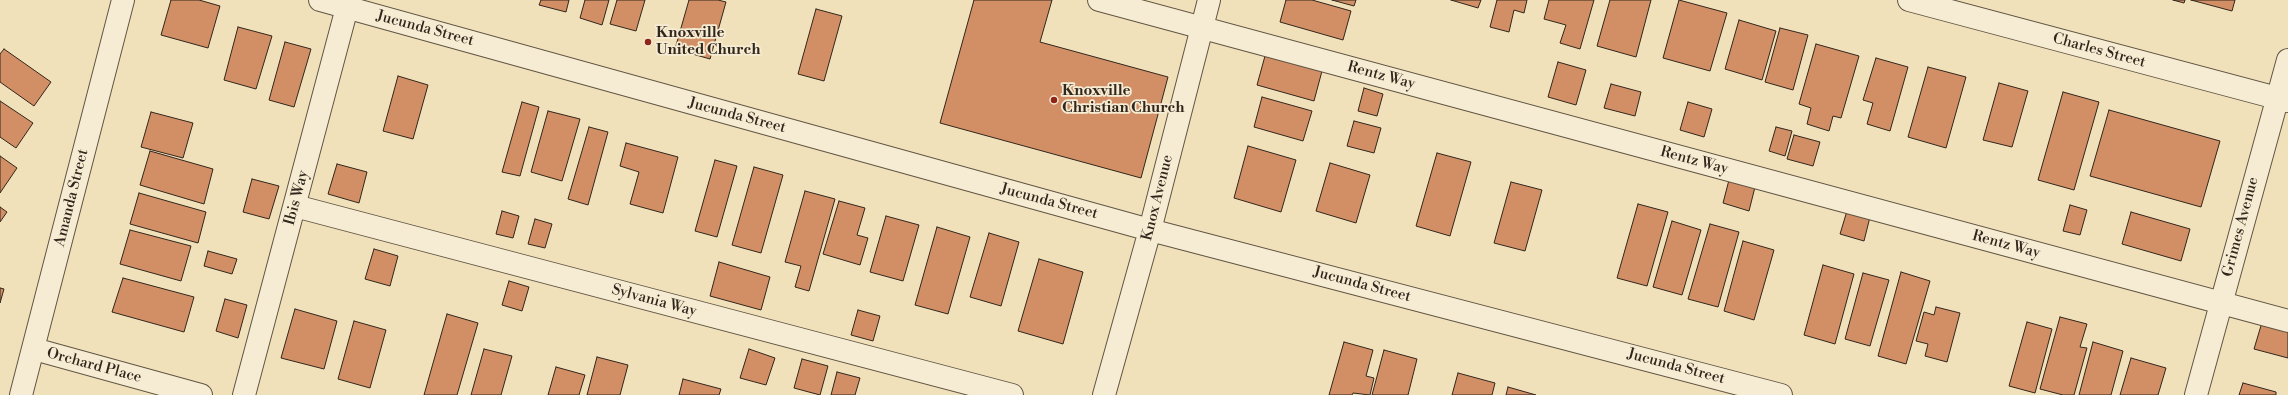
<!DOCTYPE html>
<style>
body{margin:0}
canvas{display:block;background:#f1e1bb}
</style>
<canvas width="2288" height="395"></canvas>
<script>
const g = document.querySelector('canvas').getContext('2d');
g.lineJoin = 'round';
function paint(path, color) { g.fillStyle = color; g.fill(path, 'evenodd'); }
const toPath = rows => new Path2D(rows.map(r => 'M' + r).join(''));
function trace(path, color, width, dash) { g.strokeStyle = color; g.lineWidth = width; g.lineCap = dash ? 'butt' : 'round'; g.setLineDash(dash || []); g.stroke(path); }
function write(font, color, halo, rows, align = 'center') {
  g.font = font + ' "Libre Bodoni",serif'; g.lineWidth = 3.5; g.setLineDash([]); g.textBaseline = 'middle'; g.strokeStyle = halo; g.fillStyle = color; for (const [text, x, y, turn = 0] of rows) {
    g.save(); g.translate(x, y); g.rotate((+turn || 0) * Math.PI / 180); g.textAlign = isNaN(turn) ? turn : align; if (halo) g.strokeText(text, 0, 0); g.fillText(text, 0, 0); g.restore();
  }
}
const building = toPath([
 [171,0,199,0,220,6,208,48,161,35,171,0],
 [541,0,569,0,566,12,539,5,541,0],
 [585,0,609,0,602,25,580,18,585,0],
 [617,0,645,0,636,31,610,24,617,0],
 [689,0,718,0,726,2,710,59,675,49,689,0],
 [974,0,1052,0,1040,42,1168,77,1141,178,940,123,974,0],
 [1286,0,1312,0,1351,11,1343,40,1280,22,1286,0],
 [1332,0,1356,0,1354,6,1332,0],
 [1451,0,1481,0,1478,8,1451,0],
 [1497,0,1527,0,1524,13,1514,10,1509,32,1490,27,1497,0],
 [1549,0,1594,0,1580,49,1560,43,1566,25,1544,19,1549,0],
 [1610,0,1651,0,1636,57,1597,46,1610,0],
 [1679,0,1727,13,1710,71,1663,58,1679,0],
 [2173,0,2185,0,2184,3,2173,0],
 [2191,0,2235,0,2232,11,2191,0],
 [816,9,842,16,824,81,798,74,816,9],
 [1739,20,1776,31,1762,80,1725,69,1739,20],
 [238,27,272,36,256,89,224,80,238,27],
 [1780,28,1808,35,1793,90,1765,82,1780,28],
 [285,42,311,49,294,107,269,100,285,42],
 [1816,44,1859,56,1841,118,1833,116,1829,131,1807,124,1811,108,1799,104,1816,44],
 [4,49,51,82,34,106,0,82,0,54,4,49],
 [1265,56,1322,71,1314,101,1257,85,1265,56],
 [1876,58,1908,67,1890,131,1867,124,1873,103,1863,100,1876,58],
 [1558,62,1586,70,1576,105,1548,97,1558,62],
 [1928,67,1966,77,1946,148,1908,137,1928,67],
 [398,76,428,85,413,139,383,131,398,76],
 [1999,83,2028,91,2012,147,1983,140,1999,83],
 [1611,84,1641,92,1635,116,1604,108,1611,84],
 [1364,88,1383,94,1377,116,1358,111,1364,88],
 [2063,92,2099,102,2074,190,2038,180,2063,92],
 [1262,97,1312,111,1303,141,1254,127,1262,97],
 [0,101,33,123,16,148,0,137,0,101],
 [522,102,539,107,520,176,502,172,522,102],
 [1688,102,1712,109,1704,137,1680,130,1688,102],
 [2109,110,2220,141,2201,207,2090,176,2109,110],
 [548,111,580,119,562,181,531,172,548,111],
 [151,112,193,123,183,158,141,147,151,112],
 [1354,121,1381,128,1374,153,1347,146,1354,121],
 [589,127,608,132,588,205,568,199,589,127],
 [1776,127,1792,131,1785,156,1769,151,1776,127],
 [1794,135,1820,142,1813,166,1787,159,1794,135],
 [626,143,678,157,663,213,630,204,639,172,620,166,626,143],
 [1248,146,1296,160,1281,212,1234,198,1248,146],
 [150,151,213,169,204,204,140,185,150,151],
 [1437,153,1471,162,1450,236,1416,226,1437,153],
 [0,156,17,168,0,193,0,156],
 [715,160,737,166,717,237,695,231,715,160],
 [1330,163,1370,175,1356,223,1316,211,1330,163],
 [337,164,367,172,359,203,328,194,337,164],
 [754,167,783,175,761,253,732,245,754,167],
 [252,179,279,186,269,219,243,212,252,179],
 [1729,180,1755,187,1749,211,1723,203,1729,180],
 [1511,182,1542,190,1525,251,1494,243,1511,182],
 [805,191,835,199,809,291,795,287,801,266,785,262,805,191],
 [139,193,206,212,198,243,130,224,139,193],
 [839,201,865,208,857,235,868,238,860,265,823,254,839,201],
 [1638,204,1668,212,1647,286,1617,278,1638,204],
 [2070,205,2087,210,2080,235,2063,231,2070,205],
 [0,207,7,212,0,222,0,207],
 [502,211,519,216,513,238,496,234,502,211],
 [1847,211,1870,217,1864,241,1840,234,1847,211],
 [2131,212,2190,229,2181,261,2122,244,2131,212],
 [886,216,919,225,903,281,870,272,886,216],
 [535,219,552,224,545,248,528,244,535,219],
 [1672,221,1701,230,1682,295,1653,287,1672,221],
 [1710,224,1739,232,1718,307,1688,299,1710,224],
 [937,227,970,237,948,314,915,305,937,227],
 [130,230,191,246,181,281,120,264,130,230],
 [989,233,1019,242,1001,306,970,297,989,233],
 [1743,241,1774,250,1754,320,1724,311,1743,241],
 [374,249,398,256,390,286,365,279,374,249],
 [208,251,237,259,232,274,204,266,208,251],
 [1039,259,1083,272,1063,344,1018,331,1039,259],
 [719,262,770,277,761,310,710,296,719,262],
 [1823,265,1854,274,1835,344,1804,335,1823,265],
 [1901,272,1930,281,1906,364,1878,356,1901,272],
 [1863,273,1889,280,1870,346,1845,339,1863,273],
 [123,278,194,297,184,332,112,312,123,278],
 [509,281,529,287,522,311,502,305,509,281],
 [0,288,4,289,0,303,0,288],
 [225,299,247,305,238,338,216,331,225,299],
 [1936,307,1960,313,1947,362,1925,356,1928,344,1916,341,1924,312,1934,315,1936,307],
 [295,309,337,321,324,369,281,358,295,309],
 [858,310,880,316,873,341,851,335,858,310],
 [447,314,478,323,457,395,424,395,447,314],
 [2060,317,2087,324,2080,347,2087,348,2074,395,2063,395,2040,389,2060,317],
 [2263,319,2288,326,2288,358,2254,349,2263,319],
 [354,321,386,330,370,388,338,379,354,321],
 [2027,322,2052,329,2035,393,2009,386,2027,322],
 [1344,342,1373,350,1366,376,1374,378,1370,395,1353,393,1352,395,1329,395,1344,342],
 [2093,342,2123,351,2111,395,2079,395,2093,342],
 [484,349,512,356,501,395,471,395,484,349],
 [749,349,775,358,766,385,740,378,749,349],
 [1384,350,1417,359,1408,395,1372,395,1384,350],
 [597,357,628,365,620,395,587,395,597,357],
 [2131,358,2166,368,2158,395,2120,395,2131,358],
 [802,359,828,366,820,395,794,388,802,359],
 [556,367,585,375,579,395,548,395,556,367],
 [837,372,860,378,855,395,831,395,837,372],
 [1458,373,1495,383,1492,395,1452,395,1458,373],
 [683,379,721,389,719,395,679,395,683,379],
 [2243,383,2276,392,2276,395,2239,395,2243,383],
 [1508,387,1536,395,1506,395,1508,387]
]);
const minor = toPath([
 [320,0,1150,230,1781,395],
 [1099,0,2288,321],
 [1909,0,2288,101],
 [295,206,1012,395],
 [34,349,201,395],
 [21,395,123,0],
 [244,395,349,0],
 [1104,395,1150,230,1209,0],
 [2196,395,2288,60]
]);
const markers = [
 [648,42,4,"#8f2418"],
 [1054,100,4,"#8f2418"]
];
const streetNames = [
 ["Jucunda Street",425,29,15],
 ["Charles Street",2099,51,15],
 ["Rentz Way",1381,76,15],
 ["Jucunda Street",737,116,15],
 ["Rentz Way",1694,161,15],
 ["Amanda Street",72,198,-76],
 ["Ibis Way",297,198,-75],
 ["Knox Avenue",1158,198,-76],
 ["Jucunda Street",1049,202,15],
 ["Grimes Avenue",2241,227,-75],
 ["Rentz Way",2006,245,15],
 ["Jucunda Street",1362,285,15],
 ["Sylvania Way",654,301,15],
 ["Orchard Place",94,366,15],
 ["Jucunda Street",1676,367,15]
];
const poiNames = [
 ["Knoxville",656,33],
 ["United Church",656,50],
 ["Knoxville",1062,91],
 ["Christian Church",1062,108]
];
paint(building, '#d28f66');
trace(building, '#31261b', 1);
trace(minor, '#615543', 24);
trace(minor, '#f6ecd3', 22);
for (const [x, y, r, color] of markers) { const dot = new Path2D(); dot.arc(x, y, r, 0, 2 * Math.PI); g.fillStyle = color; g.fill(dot); trace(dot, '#f6ecd3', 1.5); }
write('15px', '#31261b', '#f6ecd3', streetNames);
write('bold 15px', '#31261b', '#f6ecd3', poiNames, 'left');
</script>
